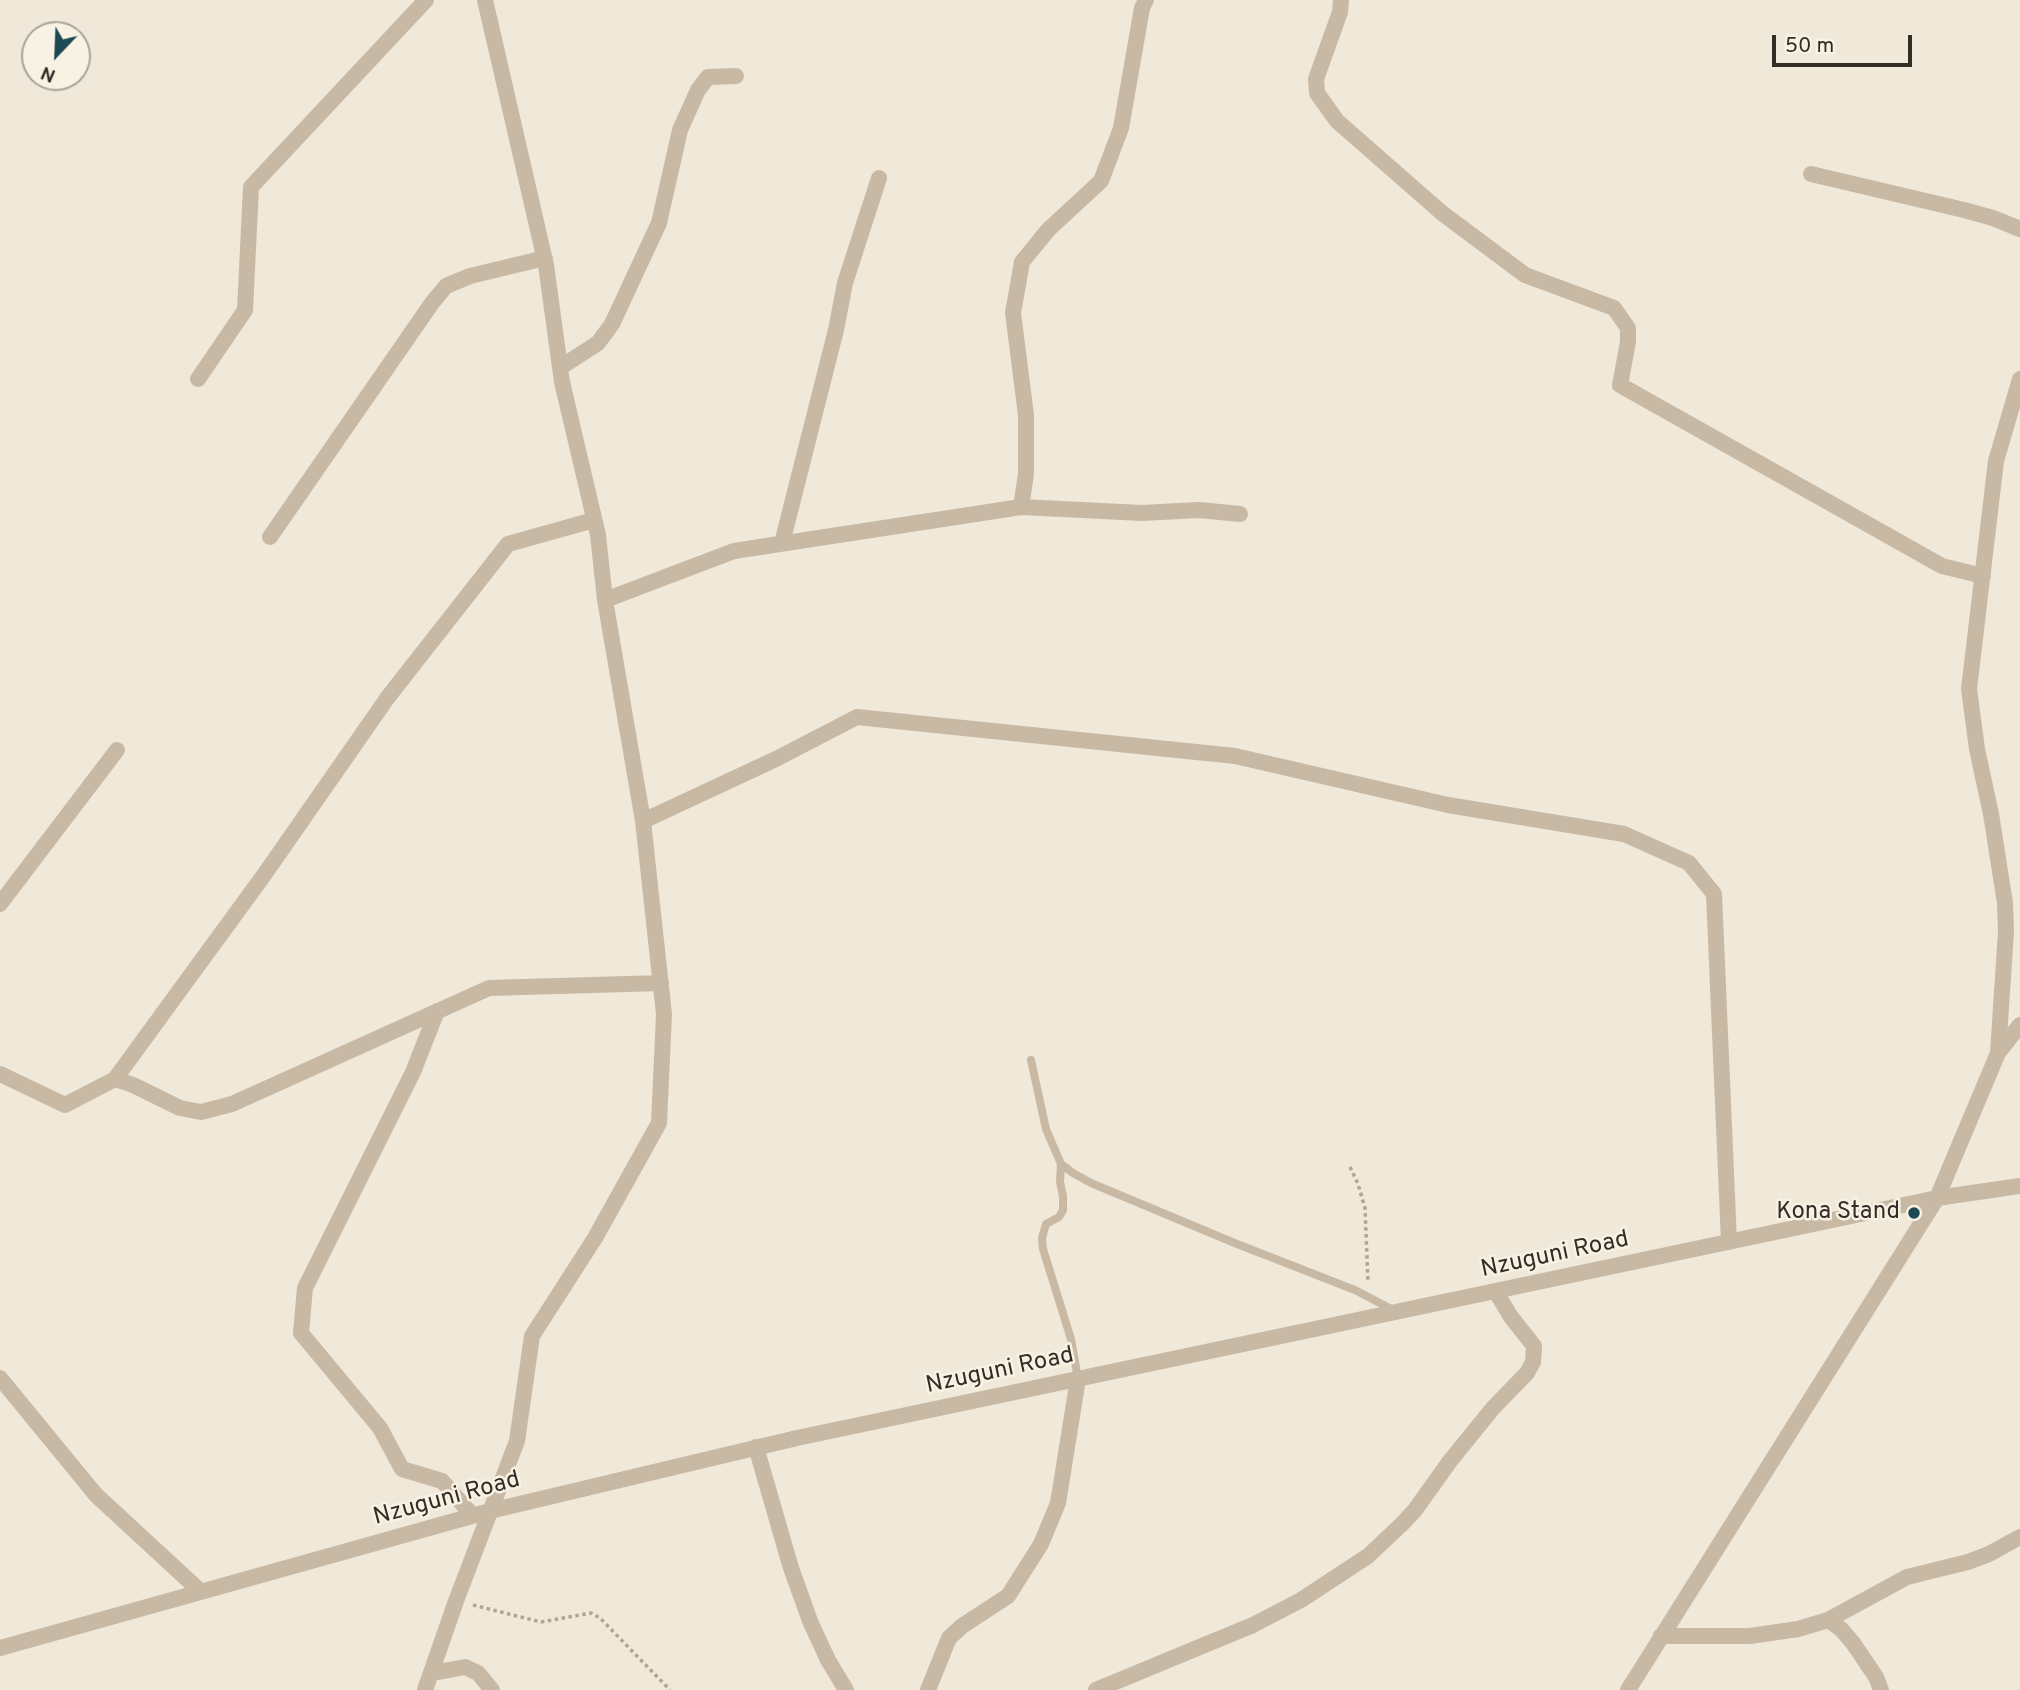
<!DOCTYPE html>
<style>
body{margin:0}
#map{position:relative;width:2020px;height:1690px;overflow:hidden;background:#f0e8d8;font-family:Overpass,sans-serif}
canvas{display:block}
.north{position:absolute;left:21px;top:21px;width:70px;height:70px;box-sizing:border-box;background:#f8f2e4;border:2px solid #aaa398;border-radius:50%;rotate:203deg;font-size:19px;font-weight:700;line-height:28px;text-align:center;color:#342c26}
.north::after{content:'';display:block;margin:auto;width:24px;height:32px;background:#1c4954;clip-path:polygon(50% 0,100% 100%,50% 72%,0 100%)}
.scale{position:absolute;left:1772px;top:35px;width:140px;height:32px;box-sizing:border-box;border:4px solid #342c26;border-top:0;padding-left:9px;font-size:21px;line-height:24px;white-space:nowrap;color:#342c26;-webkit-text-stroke:5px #f8f2e4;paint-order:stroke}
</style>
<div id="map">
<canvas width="2020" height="1690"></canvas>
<div class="north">N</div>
<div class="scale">50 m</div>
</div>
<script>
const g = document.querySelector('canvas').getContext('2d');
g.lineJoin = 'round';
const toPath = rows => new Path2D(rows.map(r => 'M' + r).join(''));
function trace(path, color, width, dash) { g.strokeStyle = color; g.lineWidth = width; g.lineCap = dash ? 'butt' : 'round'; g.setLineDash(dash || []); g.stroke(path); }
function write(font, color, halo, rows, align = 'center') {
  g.font = font + ' Overpass,sans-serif'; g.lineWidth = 5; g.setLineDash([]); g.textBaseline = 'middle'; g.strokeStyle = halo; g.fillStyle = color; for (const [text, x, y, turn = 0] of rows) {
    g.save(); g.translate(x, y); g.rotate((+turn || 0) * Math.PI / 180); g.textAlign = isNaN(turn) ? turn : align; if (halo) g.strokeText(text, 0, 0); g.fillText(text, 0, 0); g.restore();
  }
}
const path = toPath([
 [1350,1167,1358,1184,1365,1208,1368,1282],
 [473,1605,541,1622,591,1613,600,1618,670,1690]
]);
const service = toPath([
 [1031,1060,1046,1129,1061,1164,1073,1173,1091,1183,1237,1244,1355,1290,1395,1311],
 [1061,1164,1060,1182,1063,1196,1063,1210,1059,1217,1046,1224,1042,1238,1043,1249,1071,1339,1078,1379]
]);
const minor = toPath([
 [1341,0,1340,12,1316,79,1317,93,1337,121,1442,213,1525,275,1614,308,1628,328,1628,342,1620,385,1942,566,1983,576],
 [1811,174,1964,210,1993,218,2020,229],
 [561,367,598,343,612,324,659,223,680,130,698,90,708,77,736,76],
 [198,379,245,310,251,187,426,0],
 [1021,507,1142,513,1199,510,1240,514],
 [270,537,432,303,446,286,470,276,545,258],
 [782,543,836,330,845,283,879,178],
 [605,600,734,551,1021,507,1026,474,1026,415,1013,313,1022,262,1048,230,1101,181,1121,128,1142,8,1146,0],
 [643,821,776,759,857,717,1235,756,1448,805,1624,834,1689,863,1714,894,1729,1242],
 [0,904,117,750],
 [437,1011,413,1072,305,1288,301,1333,380,1428,402,1469,442,1481,473,1516],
 [1998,1053,2020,1025],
 [0,1074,65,1105,115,1079,133,1085,180,1108,201,1112,232,1104,489,988,661,983],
 [115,1079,264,875,388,697,508,544,594,520],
 [0,1378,96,1495,200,1591],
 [756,1447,791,1568,810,1621,828,1660,846,1690],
 [1828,1620,1841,1629,1853,1643,1876,1677,1881,1690],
 [1661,1636,1750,1636,1798,1629,1828,1620,1907,1577,1968,1562,1989,1554,2020,1537],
 [0,1648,490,1511,797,1438,1937,1198,2020,1186],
 [433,1673,465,1667,478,1673,492,1690],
 [425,1690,456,1601,517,1441,532,1336,595,1238,659,1123,664,1014,643,821,605,600,598,535,562,382,546,265,485,0],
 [928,1690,949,1638,962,1626,1008,1596,1041,1544,1058,1503,1078,1379],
 [1096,1690,1253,1625,1301,1600,1368,1556,1402,1524,1415,1510,1450,1461,1493,1408,1527,1373,1533,1362,1534,1346,1511,1317,1496,1292],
 [1628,1690,1937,1198,1998,1053,2006,931,2005,903,1991,814,1977,749,1969,689,1996,461,2020,379]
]);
const markers = [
 [1914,1213,7,"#1c4954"]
];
const poiNames = [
 ["Kona Stand",1900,1213]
];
const streetNames = [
 ["Nzuguni Road",1555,1256,-12],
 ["Nzuguni Road",1000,1372,-12],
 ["Nzuguni Road",447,1500,-15]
];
trace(path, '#b4a38f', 3.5, [3.5, 3.5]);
trace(service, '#c8b9a5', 8);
trace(minor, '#c8b9a5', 16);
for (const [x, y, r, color] of markers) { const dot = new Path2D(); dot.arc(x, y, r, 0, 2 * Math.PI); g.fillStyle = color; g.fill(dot); trace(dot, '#f8f2e4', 2.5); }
write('24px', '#342c26', '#f8f2e4', poiNames, 'right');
write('24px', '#342c26', '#f8f2e4', streetNames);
</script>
